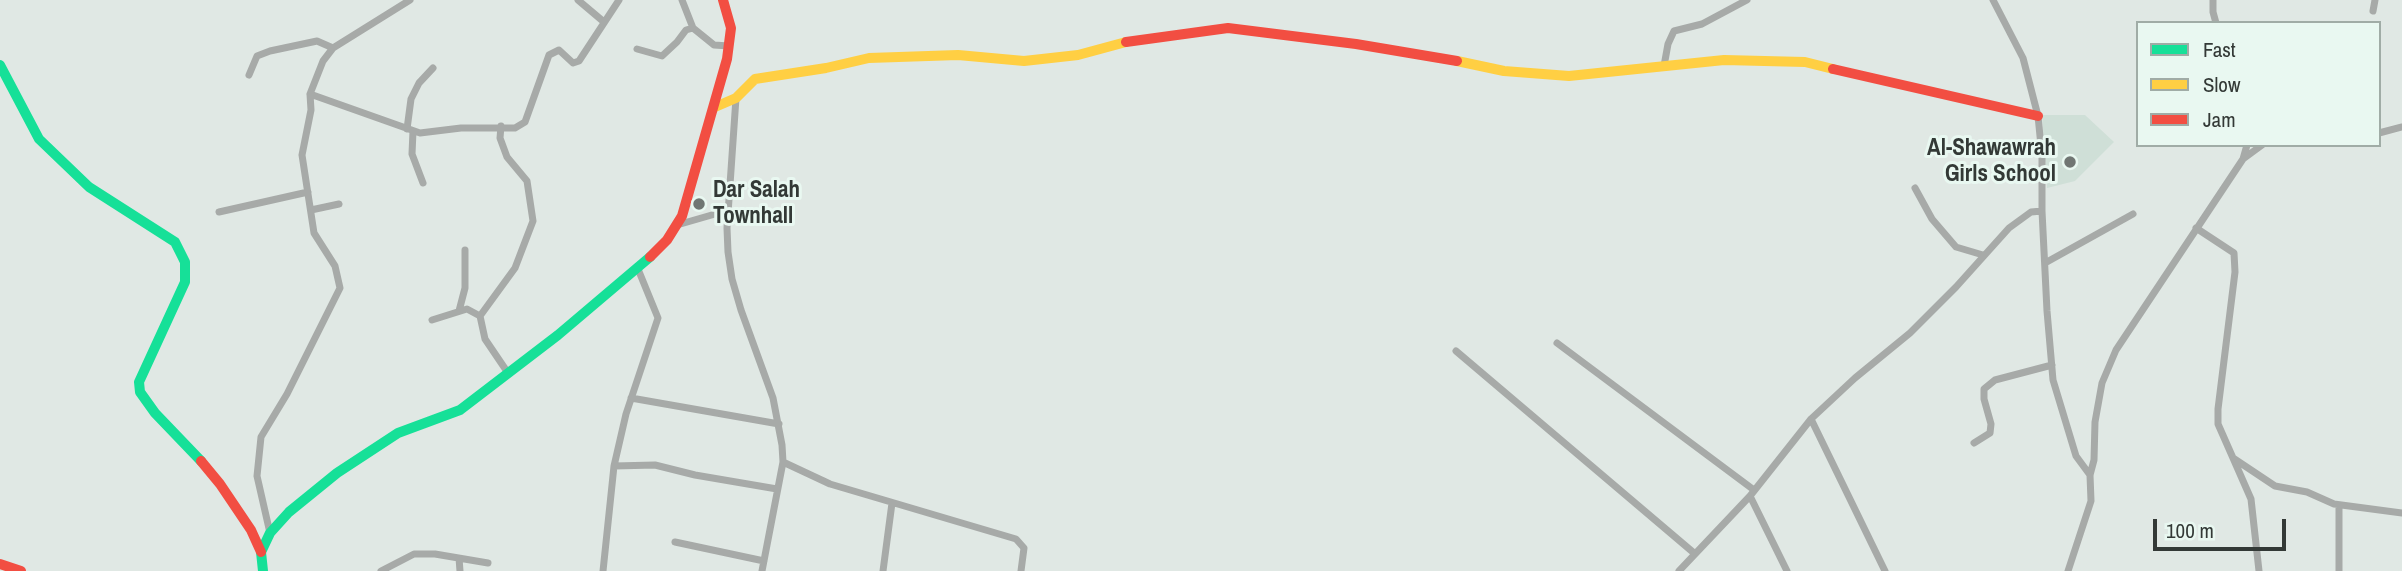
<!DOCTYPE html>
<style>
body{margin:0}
#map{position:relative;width:2402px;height:571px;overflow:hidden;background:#e0e8e4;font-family:"Archivo Narrow",sans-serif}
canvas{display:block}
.legend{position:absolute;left:2136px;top:21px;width:245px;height:126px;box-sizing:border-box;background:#e9f8f1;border:2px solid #a0aca6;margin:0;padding:9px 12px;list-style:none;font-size:21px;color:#333936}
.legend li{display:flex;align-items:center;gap:14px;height:35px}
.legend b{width:35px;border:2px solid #a0aca6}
.scale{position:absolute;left:2153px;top:519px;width:133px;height:32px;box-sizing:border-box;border:4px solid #333936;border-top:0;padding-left:9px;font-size:21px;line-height:24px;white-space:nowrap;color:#333936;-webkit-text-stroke:5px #e9f8f1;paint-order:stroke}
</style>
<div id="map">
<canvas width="2402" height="571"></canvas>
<ul class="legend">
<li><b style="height:9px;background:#16e098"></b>Fast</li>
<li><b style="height:9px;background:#ffcf43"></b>Slow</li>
<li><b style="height:9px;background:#f24e42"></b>Jam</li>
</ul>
<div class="scale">100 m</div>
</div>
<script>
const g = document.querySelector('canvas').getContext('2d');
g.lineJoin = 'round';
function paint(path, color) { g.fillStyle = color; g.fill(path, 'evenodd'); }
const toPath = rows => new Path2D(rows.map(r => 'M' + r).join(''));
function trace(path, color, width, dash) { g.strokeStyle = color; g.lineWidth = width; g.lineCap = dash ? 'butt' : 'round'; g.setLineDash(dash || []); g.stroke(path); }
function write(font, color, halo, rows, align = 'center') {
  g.font = font + ' "Archivo Narrow",sans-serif'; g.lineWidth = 6; g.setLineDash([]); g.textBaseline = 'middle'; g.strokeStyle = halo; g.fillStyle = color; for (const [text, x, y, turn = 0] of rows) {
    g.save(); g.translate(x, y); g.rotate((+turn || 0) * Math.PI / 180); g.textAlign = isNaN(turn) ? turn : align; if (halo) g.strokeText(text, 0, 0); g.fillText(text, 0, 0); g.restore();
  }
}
const built = toPath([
 [2042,115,2085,115,2114,142,2075,181,2047,188]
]);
const street = toPath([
 [578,0,604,22],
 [682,0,693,28],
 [1993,0,2023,58,2038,116,2042,156,2042,211,2047,311,2053,380,2076,456,2090,475],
 [2213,0,2213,12,2216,23],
 [2373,11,2375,0],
 [637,49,662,56,677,42,686,30,693,28,714,45,729,46],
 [1664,66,1668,44,1674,31,1702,24,1747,0],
 [249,75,257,56,270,51,317,41,333,48],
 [310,94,420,133,461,128,515,128,525,122,549,55,559,50,573,63,579,61,619,0],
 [736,98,727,228,728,252,732,279,741,310,773,398,782,445,783,462,762,571],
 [501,126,500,138,507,157,527,181,533,221,515,268,480,316,485,339,508,373],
 [407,129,411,99,419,83,433,68],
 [413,131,412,154,423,183],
 [2379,133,2402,127],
 [2243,159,2262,145],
 [1915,188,1932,219,1956,247,1983,255],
 [311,210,339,204],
 [219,212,308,192],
 [677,225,729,210],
 [2196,228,2234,253,2235,272,2218,409,2218,424,2233,458,2275,486,2307,492,2334,504,2402,513],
 [2045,263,2133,214],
 [459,311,465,288,465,250],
 [432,320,467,309,480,316],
 [1557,343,1754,490],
 [1456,351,1694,553],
 [631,398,779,424],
 [1811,419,1885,571],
 [1974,443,1990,433,1991,424,1984,399,1984,389,1995,380,2052,365],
 [2233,458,2251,499,2259,571],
 [783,462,830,484,1016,539,1024,548,1021,571],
 [614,466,655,465,695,475,777,489],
 [1750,496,1787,571],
 [2339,505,2339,571],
 [270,533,257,476,261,437,287,394,340,288,335,266,314,233,302,155,311,110,310,94,323,61,333,48,410,0],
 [675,542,764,561],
 [459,558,460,571],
 [381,571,414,554,435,554,488,563],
 [603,571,614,466,626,414,658,318,638,269],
 [883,571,892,503],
 [1679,571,1750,496,1811,419,1855,378,1910,333,1956,287,2009,228,2031,212,2042,211],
 [2068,571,2091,501,2090,475,2094,460,2095,422,2102,383,2116,350,2243,159,2247,145]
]);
const fast = toPath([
 [0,65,39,139,89,187,175,242,185,262,185,282,139,382,140,392,155,413,201,461],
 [263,571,261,552,270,533,289,512,337,473,398,433,460,410,558,335,650,257]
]);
const slow = toPath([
 [1457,61,1504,71,1569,76,1724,60,1805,62,1833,69],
 [715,107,736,98,755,79,826,68,869,58,958,55,1024,61,1078,55,1126,42]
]);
const jam = toPath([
 [1126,42,1228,28,1356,44,1457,61],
 [1833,69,2038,116],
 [650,257,667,240,682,216,727,59,731,28,723,0],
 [201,461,220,484,251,530,261,552],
 [0,564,21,571]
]);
const markers = [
 [2070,162,7,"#707673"],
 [699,204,7,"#707673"]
];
const poiNames = [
 ["Al-Shawawrah",2056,149],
 ["Girls School",2056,175],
 ["Dar Salah",713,191,"left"],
 ["Townhall",713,217,"left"]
];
paint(built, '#cfdfd7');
trace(street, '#a7aaa8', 7);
trace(fast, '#16e098', 10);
trace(slow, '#ffcf43', 10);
trace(jam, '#f24e42', 10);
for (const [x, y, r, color] of markers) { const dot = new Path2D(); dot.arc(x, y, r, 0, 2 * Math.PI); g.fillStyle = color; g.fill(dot); trace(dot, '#e9f8f1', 2.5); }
write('bold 23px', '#333936', '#e9f8f1', poiNames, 'right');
</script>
